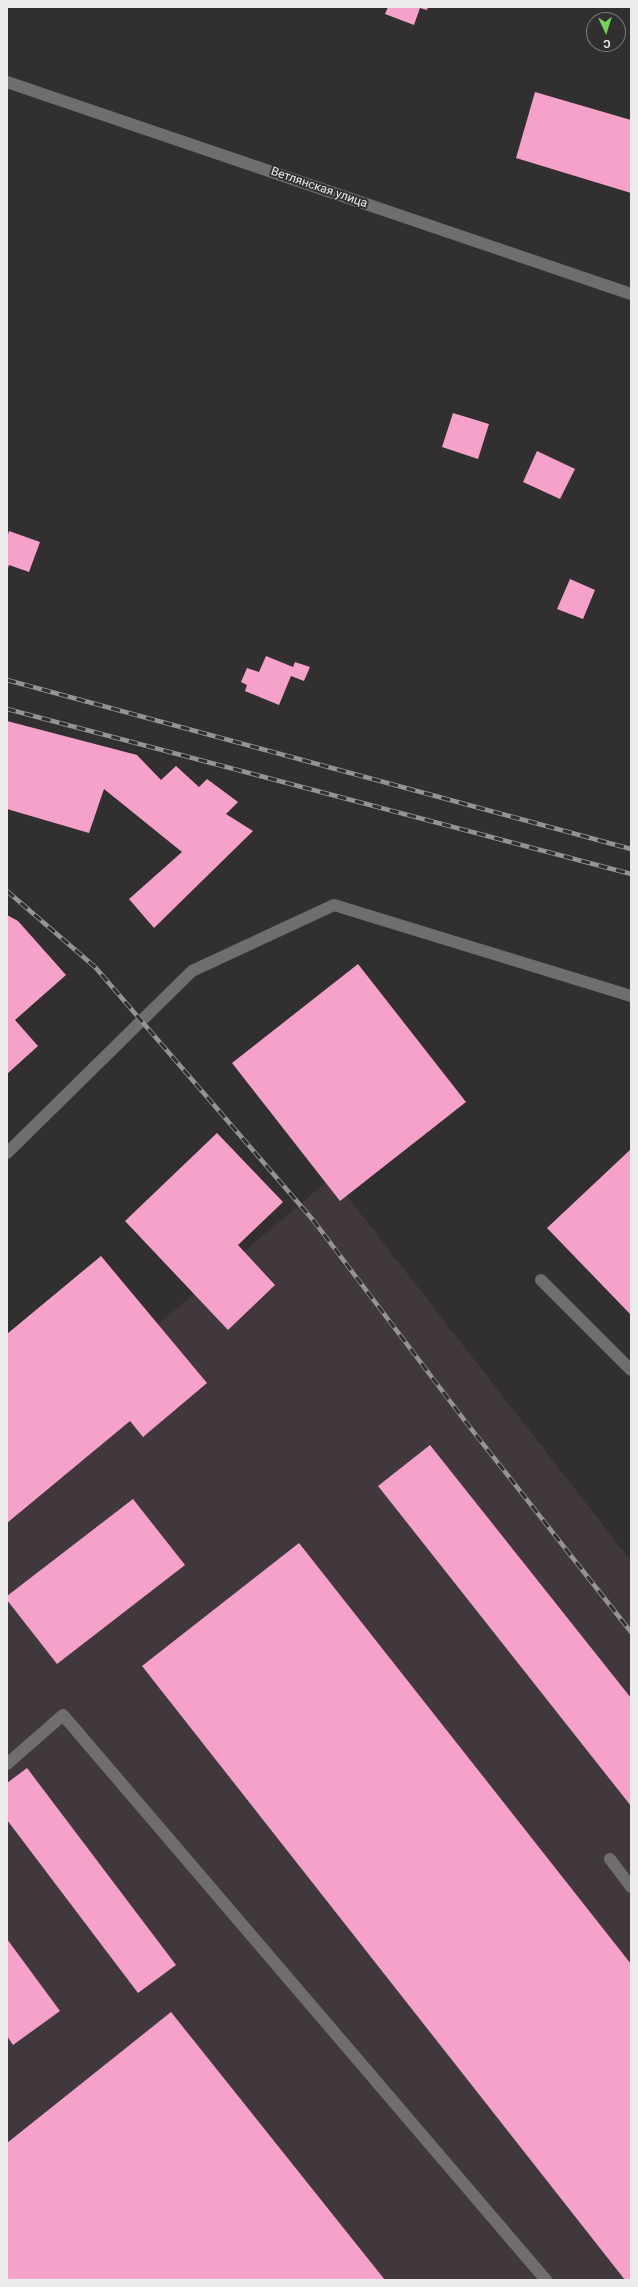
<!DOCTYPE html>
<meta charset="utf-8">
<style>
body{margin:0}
#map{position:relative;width:638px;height:2287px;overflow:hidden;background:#322f31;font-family:Roboto,sans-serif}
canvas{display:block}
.frame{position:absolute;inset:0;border:8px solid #eceaeb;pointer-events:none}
.north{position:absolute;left:586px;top:12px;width:40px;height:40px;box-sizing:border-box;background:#322f31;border:1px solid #7c7a7b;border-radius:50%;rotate:176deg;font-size:11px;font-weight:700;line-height:16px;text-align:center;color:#eceaeb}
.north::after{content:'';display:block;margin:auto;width:14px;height:18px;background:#75d25b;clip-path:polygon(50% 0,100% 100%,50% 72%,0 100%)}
</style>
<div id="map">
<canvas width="638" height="2287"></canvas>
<div class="frame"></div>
<div class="north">С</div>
</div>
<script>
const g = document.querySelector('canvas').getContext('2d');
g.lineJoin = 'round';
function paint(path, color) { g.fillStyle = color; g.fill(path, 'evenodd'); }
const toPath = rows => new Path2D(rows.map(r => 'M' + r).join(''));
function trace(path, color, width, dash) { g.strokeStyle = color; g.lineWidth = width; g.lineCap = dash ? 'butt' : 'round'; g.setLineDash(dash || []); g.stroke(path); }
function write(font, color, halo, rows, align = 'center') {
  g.font = font + ' Roboto,sans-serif'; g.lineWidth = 4; g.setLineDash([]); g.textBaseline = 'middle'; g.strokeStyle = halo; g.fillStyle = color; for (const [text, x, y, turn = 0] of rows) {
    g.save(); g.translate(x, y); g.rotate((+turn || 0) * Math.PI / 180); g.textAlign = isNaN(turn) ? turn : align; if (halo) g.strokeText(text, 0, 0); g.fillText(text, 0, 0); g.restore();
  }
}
const built = toPath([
 [332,1177,631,1561,631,2280,7,2280,7,1452]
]);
const building = toPath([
 [388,7,428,7,427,10,420,8,414,25,385,14],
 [535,92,631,120,631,193,516,158],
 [453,413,489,424,478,459,442,447],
 [537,451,575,469,560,499,523,482],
 [9,531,40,542,29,572,9,565,7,571,7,538],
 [570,579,595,590,583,619,557,609],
 [266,656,293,667,295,662,310,667,304,681,291,676,279,705,245,691,247,685,241,682,247,668,259,672],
 [7,721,137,755,161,780,176,766,199,787,207,779,238,802,226,814,253,831,154,928,129,899,182,852,104,789,89,833,7,809],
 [7,915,18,921,66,975,15,1020,38,1046,7,1074],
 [358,964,466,1102,340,1201,232,1063],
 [217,1133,283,1202,238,1245,275,1285,228,1330,125,1221],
 [631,1149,631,1315,547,1228],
 [101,1256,207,1383,143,1437,130,1421,7,1523,7,1334],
 [430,1445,631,1698,631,1806,378,1486],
 [133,1499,185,1565,57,1664,7,1600,7,1596],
 [299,1543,631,1964,631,2280,625,2280,142,1666],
 [27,1768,176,1965,138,1993,7,1820,7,1783],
 [7,1939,60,2011,13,2045,7,2036],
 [171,2012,385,2280,7,2280,7,2143]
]);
const lane = toPath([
 [7,1153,192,971,334,905,631,996],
 [541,1280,631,1370],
 [7,1764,63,1715,546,2280],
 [610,1859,631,1887]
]);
const street = toPath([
 [7,82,631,294]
]);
const rail = toPath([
 [7,680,631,849],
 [7,709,631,874],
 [7,891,95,967,313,1220,465,1421,631,1632]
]);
const streetNames = [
 ["Ветлянская улица",319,188,19]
];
paint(built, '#40383c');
paint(building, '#f5a1ca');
trace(lane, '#706d6e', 12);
trace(street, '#706d6e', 12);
trace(rail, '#959394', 4.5);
trace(rail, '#322f31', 3, [9]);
write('12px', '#eceaeb', '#322f31', streetNames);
</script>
